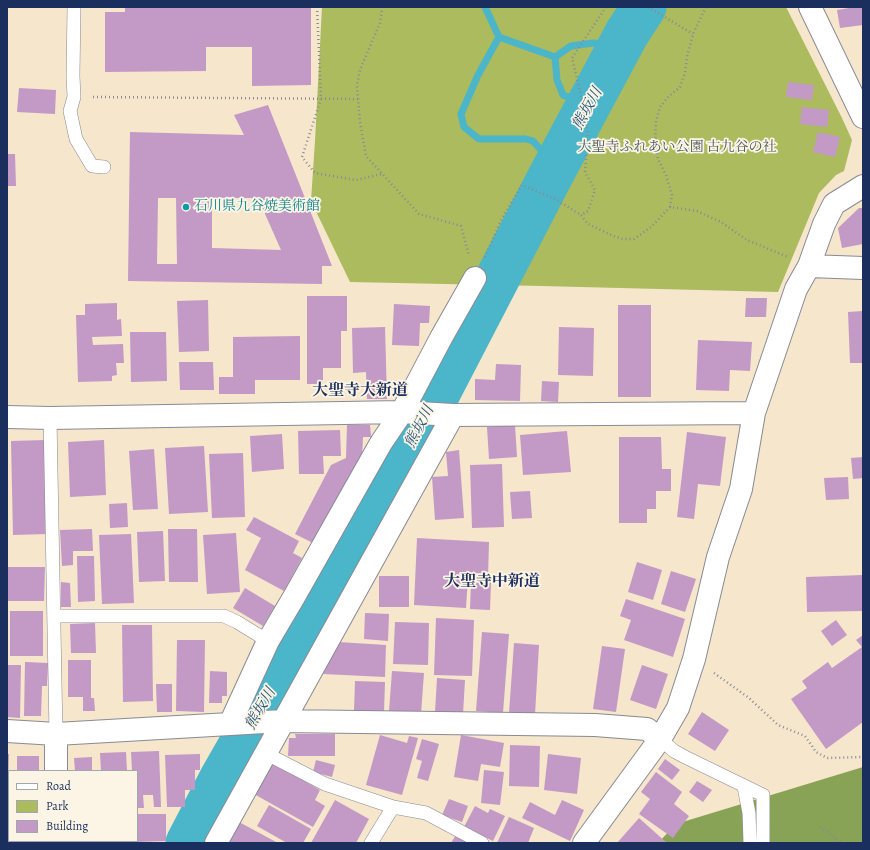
<!DOCTYPE html>
<meta charset="utf-8">
<style>
body{margin:0}
#map{position:relative;width:870px;height:850px;overflow:hidden;background:#f5e6cc;font-family:Alegreya,serif}
canvas{display:block}
.frame{position:absolute;inset:0;border:8px solid #1b2f5e;pointer-events:none}
.legend{position:absolute;left:8px;top:770px;width:130px;height:72px;box-sizing:border-box;background:#fcf5e5;border:1px solid #a2a6af;margin:0;padding:5px 7px;list-style:none;font-size:12px;color:#1b2f5e}
.legend li{display:flex;align-items:center;gap:8px;height:20px}
.legend b{width:20px;border:1px solid #a2a6af}
</style>
<div id="map">
<canvas width="870" height="850"></canvas>
<div class="frame"></div>
<ul class="legend">
<li><b style="height:5px;background:#fff"></b>Road</li>
<li><b style="height:11px;background:#abbb5e"></b>Park</li>
<li><b style="height:11px;background:#c399c6"></b>Building</li>
</ul>
</div>
<script>
const g = document.querySelector('canvas').getContext('2d');
g.lineJoin = 'round';
function paint(path, color) { g.fillStyle = color; g.fill(path, 'evenodd'); }
const toPath = rows => new Path2D(rows.map(r => 'M' + r).join(''));
function trace(path, color, width, dash) { g.strokeStyle = color; g.lineWidth = width; g.lineCap = dash ? 'butt' : 'round'; g.setLineDash(dash || []); g.stroke(path); }
function write(font, color, halo, rows, align = 'center') {
  g.font = font + ' Alegreya,"Noto Serif JP",serif'; g.lineWidth = 3.5; g.setLineDash([]); g.textBaseline = 'middle'; g.strokeStyle = halo; g.fillStyle = color; for (const [text, x, y, turn = 0] of rows) {
    g.save(); g.translate(x, y); g.rotate((+turn || 0) * Math.PI / 180); g.textAlign = isNaN(turn) ? turn : align; if (halo) g.strokeText(text, 0, 0); g.fillText(text, 0, 0); g.restore();
  }
}
const green = toPath([
 [322,7,786,7,842,118,852,140,844,171,836,175,819,193,778,292,542,286,350,282,311,201,315,141]
]);
const forest = toPath([
 [863,767,863,843,658,843,676,824]
]);
const stream = toPath([
 [485,7,499,37,478,75,461,114,464,127,479,139,526,139,533,141,541,150,545,158,551,175],
 [499,37,555,57,571,46,593,43,608,45,619,49],
 [555,57,557,80,563,95,588,105]
]);
const river = toPath([
 [188,843,222,778,398,470,551,175,627,33,644,7]
]);
const building = toPath([
 [125,7,311,7,311,85,252,86,252,47,206,47,206,71,105,72,105,12,125,12],
 [855,7,863,7,863,25,840,28,837,10],
 [788,82,814,85,812,100,786,97],
 [19,88,56,90,55,114,17,112],
 [268,105,332,266,322,266,322,284,128,281,130,132,244,135,234,115],
 [158,198,176,198,177,264,157,264],
 [212,198,258,198,281,250,212,248],
 [802,107,829,110,827,127,800,124],
 [818,132,840,137,835,157,813,152],
 [7,154,15,154,16,186,7,186],
 [859,208,863,208,863,244,842,248,838,228],
 [307,296,347,296,347,331,341,331,341,368,323,368,323,384,307,384],
 [746,298,767,298,766,317,745,317],
 [208,300,209,351,179,352,177,301],
 [117,303,117,320,121,319,122,336,92,337,93,345,123,344,124,363,116,363,117,375,112,376,112,381,78,382,76,315,85,315,85,304],
 [394,304,430,306,429,323,420,323,419,346,392,345],
 [618,305,651,305,651,397,618,397],
 [863,311,863,363,850,363,848,312],
 [385,327,387,399,367,399,366,372,353,373,352,328],
 [559,327,594,328,593,376,558,375],
 [130,332,166,332,167,381,131,382],
 [300,336,300,380,255,380,255,394,219,394,219,377,233,377,233,337],
 [698,340,752,342,750,371,730,370,729,391,696,390],
 [179,362,213,362,214,390,180,390],
 [496,364,521,365,520,401,475,400,475,379,495,380],
 [542,381,559,382,558,402,541,401],
 [347,425,370,425,371,437,363,437,362,458,313,543,295,534,331,465,346,458],
 [515,425,517,457,489,459,487,427],
 [340,430,341,456,323,456,324,474,299,474,298,431],
 [567,431,571,472,523,475,520,435],
 [687,432,726,437,720,486,698,484,694,519,677,517],
 [282,434,284,469,252,472,250,436],
 [619,437,661,437,662,469,671,469,671,491,656,491,656,509,647,509,647,523,619,523],
 [45,440,47,534,13,535,11,441],
 [104,440,106,495,70,497,68,442],
 [204,446,208,512,169,514,165,448],
 [154,449,158,509,133,510,129,451],
 [459,450,464,518,435,520,432,477,448,476,446,452],
 [243,453,245,517,212,518,209,454],
 [863,457,863,478,853,479,851,458],
 [502,464,504,527,472,528,470,465],
 [848,477,849,499,826,500,824,478],
 [530,491,532,518,512,519,510,492],
 [127,503,128,527,110,528,109,504],
 [254,517,299,541,293,553,302,558,284,591,245,570,261,538,246,530],
 [92,529,93,551,73,551,73,565,62,566,60,530],
 [168,529,197,529,198,582,169,582],
 [163,531,165,581,139,582,137,532],
 [236,533,240,592,207,594,203,535],
 [131,534,134,603,102,604,99,535],
 [417,538,489,542,488,578,468,577,466,608,414,605],
 [77,556,94,556,95,601,78,602],
 [637,562,662,570,653,600,628,592],
 [7,567,45,567,44,601,7,601],
 [671,571,696,579,685,612,661,604],
 [863,575,863,611,807,612,806,577],
 [379,576,409,576,409,607,379,607],
 [471,581,491,582,490,610,470,609],
 [61,582,70,583,71,607,61,607],
 [245,588,275,606,263,626,233,608],
 [626,599,685,619,673,657,624,640,631,620,620,616],
 [10,611,43,611,43,656,10,656],
 [365,613,389,614,388,641,364,639],
 [436,618,474,620,472,676,434,675],
 [836,620,847,635,832,646,821,631],
 [395,622,429,623,428,665,393,664],
 [95,623,96,653,71,653,70,624],
 [122,625,152,625,153,701,123,702],
 [482,632,509,634,503,713,476,711],
 [863,635,863,722,826,749,791,699,807,688,802,681,828,662,832,668,862,647,856,640],
 [177,640,205,640,204,712,176,711],
 [338,642,386,645,385,677,323,674],
 [514,643,539,645,535,715,509,713],
 [602,646,625,649,616,712,593,709],
 [68,660,91,660,91,698,94,698,95,711,83,711,83,697,68,697],
 [25,662,48,663,47,686,42,686,41,716,24,716],
 [7,665,21,665,20,718,7,717],
 [642,665,668,674,656,709,630,700],
 [210,671,227,672,227,696,222,696,222,703,209,703],
 [392,671,424,673,421,714,389,711],
 [437,678,465,680,463,714,435,712],
 [355,681,385,682,384,712,354,711],
 [156,684,172,684,172,712,157,712],
 [702,712,729,730,715,751,688,734],
 [295,734,335,734,335,756,288,756,289,738,296,738],
 [380,735,407,743,409,736,418,738,402,795,366,785],
 [461,735,504,743,500,767,481,764,478,781,454,777],
 [422,739,439,744,428,781,417,778,422,761,416,759],
 [510,745,540,746,539,787,509,786],
 [159,751,161,807,154,807,153,795,143,795,144,808,137,808,137,771,132,771,131,752],
 [126,752,127,771,101,771,100,753],
 [7,754,9,754,8,791,7,791],
 [200,754,200,770,195,770,195,790,185,790,185,807,167,807,165,755],
 [548,754,581,758,577,794,544,790],
 [17,756,39,756,39,771,17,771],
 [92,757,92,771,75,771,74,758],
 [665,759,680,770,672,780,658,769],
 [316,760,335,765,332,777,313,772],
 [272,762,320,790,315,800,325,806,313,827,254,794],
 [484,770,504,772,500,805,481,803],
 [656,772,682,792,674,804,689,816,673,838,639,814,650,799,641,792],
 [697,781,712,790,703,802,689,792],
 [449,799,468,806,462,822,442,815],
 [335,800,369,819,356,843,311,843],
 [562,800,584,810,570,841,522,818,530,802,555,815],
 [269,805,311,829,303,843,287,843,257,826],
 [475,806,488,813,490,809,505,816,493,841,464,827],
 [137,814,166,814,166,841,137,842],
 [509,817,534,828,528,843,497,843],
 [639,818,667,843,617,843],
 [239,822,278,843,230,843,228,842],
 [7,825,9,825,9,841,41,841,41,843,7,843],
 [456,835,469,843,451,843]
]);
const path = toPath([
 [317,7,321,99,302,157,315,173,356,180,382,174],
 [381,7,382,10,380,23,360,70,357,85,360,122,366,156,419,214,461,226,469,256],
 [606,7,572,58,580,91,588,134,585,172,595,190,588,211,581,215,588,224,613,236,623,239,634,239,651,227,670,207,697,211,721,222,747,240,788,257],
 [648,7,693,34],
 [93,97,359,99],
 [670,207,672,195,666,175,658,159,655,142,656,121,660,107,669,96,680,87,685,73,687,57,693,34,706,7],
 [485,257,502,218,522,185,555,199,581,215],
 [714,673,749,698,778,725,805,736,816,752,827,758,863,757],
 [820,827,843,843]
]);
const lane = toPath([
 [74,7,73,76,74,97,70,111,76,139,92,166,104,167],
 [50,418,56,734],
 [54,616,224,616,237,622,268,641],
 [660,739,674,751,685,757,763,795,763,843],
 [265,753,325,784,393,807,426,813,482,843],
 [744,787,749,813,750,843],
 [371,843,393,807]
]);
const street = toPath([
 [810,7,863,117],
 [809,266,863,268],
 [7,417,50,418,402,412,453,415,754,413],
 [230,724,268,641,294,597,381,443,402,412,441,338,475,278],
 [7,731,56,734,282,721,595,725,647,729,660,739],
 [56,734,56,771],
 [56,841,56,843],
 [216,843,453,415],
 [584,843,660,739,678,708,694,659,718,557,741,489,754,413,796,289,809,266,824,224,834,204,863,186]
]);
const markers = [
 [186,207,4,"#0f9aa8"]
];
const parkNames = [
 ["大聖寺ふれあい公園 古九谷の社",677,148]
];
const cultureNames = [
 ["石川県九谷焼美術館",194,207]
];
const waterNames = [
 ["熊坂川",588,109,-61],
 ["熊坂川",420,427,-63],
 ["熊坂川",261,709,-60]
];
const quarterNames = [
 ["大聖寺大新道",360,391],
 ["大聖寺中新道",492,582]
];
paint(green, '#abbb5e');
paint(forest, '#88a355');
trace(stream, '#4bb5c9', 7);
trace(river, '#4bb5c9', 45);
paint(building, '#c399c6');
trace(lane, '#888a95', 14);
trace(street, '#888a95', 24);
trace(path, '#888a95', 2.5, [1, 3]);
trace(lane, '#fff', 13);
trace(street, '#fff', 22);
for (const [x, y, r, color] of markers) { const dot = new Path2D(); dot.arc(x, y, r, 0, 2 * Math.PI); g.fillStyle = color; g.fill(dot); trace(dot, '#fcf5e5', 1.5); }
write('14px', '#46595e', '#fcf5e5', parkNames);
write('14px', '#0d838f', '#fcf5e5', cultureNames, 'left');
write('italic 15px', '#29577e', '#fcf5e5', waterNames);
write('bold 16px', '#1b2f5e', '#fcf5e5', quarterNames);
</script>
